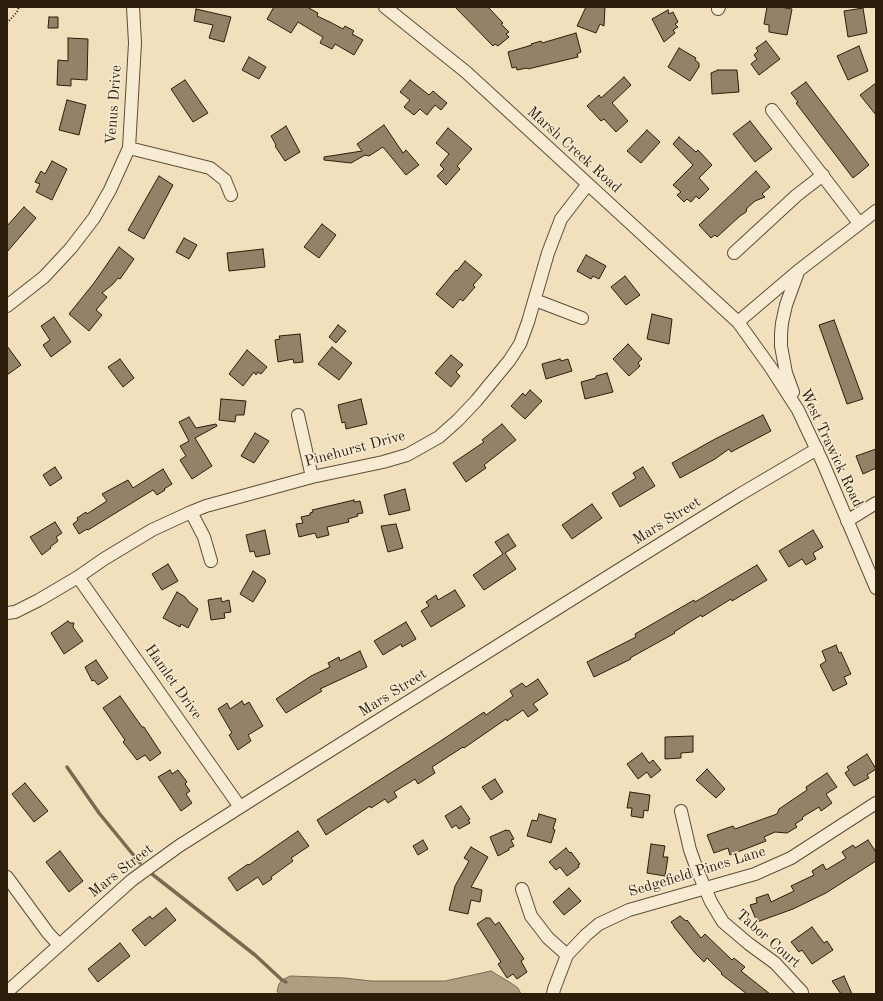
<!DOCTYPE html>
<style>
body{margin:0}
#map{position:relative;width:883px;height:1001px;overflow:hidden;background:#f2e0bc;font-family:"Old Standard TT",serif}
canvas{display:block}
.frame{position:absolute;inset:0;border:8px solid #2d1d0b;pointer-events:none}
</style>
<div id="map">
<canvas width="883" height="1001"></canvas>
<div class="frame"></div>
</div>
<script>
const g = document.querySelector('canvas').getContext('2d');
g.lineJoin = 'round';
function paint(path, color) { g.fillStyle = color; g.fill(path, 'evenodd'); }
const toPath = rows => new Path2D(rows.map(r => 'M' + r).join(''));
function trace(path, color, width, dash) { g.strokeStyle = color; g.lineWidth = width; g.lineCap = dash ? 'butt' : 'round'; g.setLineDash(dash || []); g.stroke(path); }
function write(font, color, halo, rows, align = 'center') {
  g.font = font + ' "Old Standard TT",serif'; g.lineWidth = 3; g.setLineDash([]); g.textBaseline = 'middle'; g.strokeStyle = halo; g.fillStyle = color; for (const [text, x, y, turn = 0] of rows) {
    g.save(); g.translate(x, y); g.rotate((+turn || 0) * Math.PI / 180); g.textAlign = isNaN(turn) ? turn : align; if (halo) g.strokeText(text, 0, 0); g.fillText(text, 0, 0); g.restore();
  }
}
const water = toPath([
 [491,971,511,983,518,988,521,994,279,994,277,991,279,984,282,980,290,976,345,978,371,981,445,981,491,971]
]);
const stream = toPath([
 [67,767,99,813,140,863],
 [152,874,255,955,282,980,286,982]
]);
const building = toPath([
 [274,7,307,7,318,13,317,16,330,22,343,29,345,26,354,31,352,34,363,40,354,55,335,44,332,49,320,43,323,37,321,36,298,22,291,33,267,19,274,7],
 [455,7,488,7,503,23,501,24,509,32,506,34,509,37,498,46,495,44,493,46,455,7],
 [586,7,605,7,604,26,600,24,596,33,577,26,586,7],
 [767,7,780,7,792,9,787,35,769,32,769,25,764,24,767,7],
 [863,8,867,33,848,37,844,11,863,8],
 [196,9,231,17,224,42,209,38,213,25,194,21,196,9],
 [668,10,669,14,673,12,678,22,675,24,678,27,673,30,675,33,664,42,652,19,668,10],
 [49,17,58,17,58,28,48,28,49,17],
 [576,33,581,52,577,54,578,57,528,69,527,68,517,70,516,67,512,68,508,52,532,45,531,44,541,41,542,43,576,33],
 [68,38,88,39,87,80,71,79,71,86,57,85,58,60,68,61,68,38],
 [766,41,780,59,759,75,751,64,757,59,754,55,758,51,756,48,766,41],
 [859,46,868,71,848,80,837,56,859,46],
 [679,48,696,58,695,60,699,63,699,67,690,81,668,67,679,48],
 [249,57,266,67,259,79,242,70,249,57],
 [718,70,737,70,739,92,712,94,711,73,718,70],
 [624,77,631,85,612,103,628,121,616,132,604,119,601,121,587,106,599,95,601,98,624,77],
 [185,80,208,113,193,122,171,89,185,80],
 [410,80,429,95,433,91,447,103,441,110,435,105,427,115,420,109,414,115,404,107,410,100,400,92,410,80],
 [806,82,869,165,853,178,796,103,798,102,791,93,806,82],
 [876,83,876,115,860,95,876,83],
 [67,100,86,105,79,135,59,130,67,100],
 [750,121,772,149,755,162,733,134,750,121],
 [384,125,403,153,406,150,419,165,406,175,383,147,369,156,365,155,351,163,324,160,324,157,362,151,357,144,384,125],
 [286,126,300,152,285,161,275,146,276,145,271,136,286,126],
 [448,128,472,149,457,166,460,169,446,185,437,176,444,169,440,165,449,154,436,143,448,128],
 [647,130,660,142,641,163,627,151,647,130],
 [679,137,696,152,698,150,712,165,699,178,709,189,699,199,696,196,691,202,687,199,684,202,677,195,681,192,673,185,693,165,673,144,679,137],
 [52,161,67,169,52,200,36,192,40,184,35,182,41,171,45,174,52,161],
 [756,171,770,187,762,194,765,197,755,201,747,208,746,212,740,216,717,237,715,235,711,238,699,225,756,171],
 [159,176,173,185,144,239,128,230,159,176],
 [24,207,36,218,7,252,7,226,24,207],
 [322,224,336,235,319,258,304,247,322,224],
 [184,238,197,245,189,259,176,252,184,238],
 [119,247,134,259,120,279,118,278,113,284,102,293,107,297,96,310,102,315,89,331,69,314,94,283,119,247],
 [263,249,265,267,229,271,227,253,263,249],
 [586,255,606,266,599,279,593,276,591,279,577,271,586,255],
 [465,261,482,275,473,285,475,287,463,301,460,299,453,308,436,294,456,270,457,271,465,261],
 [625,276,640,295,626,305,611,287,625,276],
 [652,314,672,319,669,344,647,339,652,314],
 [54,317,71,342,51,357,43,345,50,340,41,326,54,317],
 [834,320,863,399,847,404,819,325,834,320],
 [338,325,346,331,336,343,329,337,338,325],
 [300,334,303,362,294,363,293,359,278,362,275,340,280,339,279,336,300,334],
 [628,344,642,359,638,363,640,366,629,376,613,359,628,344],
 [7,346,21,365,7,375,7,346],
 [332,347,352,363,339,380,318,364,332,347],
 [247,350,267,367,261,374,258,372,256,375,254,372,243,386,229,374,247,350],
 [451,355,463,365,456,372,460,376,451,387,435,373,451,355],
 [120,359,134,378,123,387,108,367,120,359],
 [560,359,561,361,568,359,572,371,546,379,542,364,560,359],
 [607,373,613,392,585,399,581,382,596,378,596,376,607,373],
 [530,390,542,401,525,419,511,406,523,393,525,396,530,390],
 [221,399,246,401,244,415,236,415,235,422,219,420,221,399],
 [361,399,367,424,346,429,345,422,342,423,338,405,361,399],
 [763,415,771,431,731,452,729,449,715,459,680,478,672,463,715,439,763,415],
 [189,417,196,428,216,424,217,426,195,438,212,466,192,479,180,460,186,456,180,446,189,441,179,422,189,417],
 [502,424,516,440,484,465,486,468,466,482,453,463,484,442,482,440,502,424],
 [255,433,269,441,254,463,241,456,255,433],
 [876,449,876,468,863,474,856,456,876,449],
 [55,467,62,478,50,486,43,475,55,467],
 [643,467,655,486,620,507,612,493,636,478,633,473,643,467],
 [163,469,172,484,164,489,165,490,157,495,153,490,88,530,87,529,79,534,73,524,78,520,77,518,86,512,87,514,107,501,102,494,128,480,133,488,163,469],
 [405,489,410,510,389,515,384,495,405,489],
 [354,500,354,502,360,501,363,513,357,514,358,516,348,519,349,522,327,527,329,535,317,538,315,533,299,537,296,524,303,523,301,517,310,515,310,513,313,512,312,510,354,500],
 [592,504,602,518,572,539,562,525,592,504],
 [55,522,62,533,56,537,58,541,50,547,51,548,42,555,30,537,55,522],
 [396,524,403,548,388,552,381,526,396,524],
 [265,530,270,554,256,557,254,551,250,552,246,535,265,530],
 [813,530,823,547,813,553,816,559,806,565,802,559,789,567,779,551,813,530],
 [508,534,516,546,505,553,516,569,484,590,473,575,503,554,495,542,508,534],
 [168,564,178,581,162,590,152,574,168,564],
 [757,565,767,580,732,601,731,599,702,617,701,615,674,632,675,633,630,658,631,659,594,677,587,662,636,637,635,634,694,600,695,602,757,565],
 [253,571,265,579,265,580,266,581,253,602,240,594,253,571],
 [455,590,465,606,431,627,421,611,429,606,426,602,436,595,438,600,455,590],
 [177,592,185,597,189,602,198,609,188,628,181,624,180,627,163,618,177,592],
 [221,598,222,602,229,600,231,612,224,613,225,618,211,620,208,600,221,598],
 [68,621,70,623,74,623,73,627,83,641,64,654,51,633,68,621],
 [406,622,416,639,402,647,401,644,383,655,374,641,406,622],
 [836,645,839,653,841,652,851,674,844,677,847,684,833,691,820,665,826,661,822,651,836,645],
 [360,651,367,667,320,689,322,691,286,713,276,699,311,676,330,667,328,663,339,657,340,661,360,651],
 [96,660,108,678,98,685,94,680,92,681,85,667,96,660],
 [538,679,548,694,533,704,538,710,528,717,523,710,507,721,506,719,464,748,463,747,432,767,435,773,418,784,415,779,394,792,397,797,388,803,385,799,371,808,370,806,326,835,317,820,439,742,484,712,486,715,513,696,510,691,522,683,526,687,538,679],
 [120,696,142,727,144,727,161,753,150,761,145,755,137,760,123,742,125,740,103,708,120,696],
 [242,701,244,705,249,702,263,726,248,735,251,741,238,750,229,735,232,733,218,709,227,703,230,709,242,701],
 [693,736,693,752,681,753,681,758,665,759,665,737,693,736],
 [642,753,649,763,653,760,661,770,651,778,647,772,638,779,627,764,642,753],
 [867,754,876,769,867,775,869,778,854,786,845,773,849,770,847,767,867,754],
 [707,769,725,789,716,798,696,780,707,769],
 [170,770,172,774,178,770,187,782,185,784,190,791,186,794,192,803,181,811,158,777,170,770],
 [827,773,837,787,826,794,832,803,821,811,819,807,804,816,802,818,803,819,795,824,797,827,787,833,775,832,764,837,766,841,730,855,728,848,714,853,707,835,733,826,735,829,777,814,779,809,807,790,806,787,827,773],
 [495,779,503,792,491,800,482,787,495,779],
 [25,783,48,811,34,822,12,794,25,783],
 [630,792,650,795,648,811,644,810,643,818,631,816,632,808,627,808,630,792],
 [461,806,470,819,468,820,470,823,459,829,456,825,452,828,445,816,461,806],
 [539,814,556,819,553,829,555,830,551,843,527,836,532,820,537,821,539,814],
 [506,830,507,831,509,830,514,839,511,840,514,846,509,848,509,850,498,856,490,837,506,830],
 [298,831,309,846,291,858,293,861,271,877,272,879,263,885,258,877,237,891,228,878,248,864,249,865,298,831],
 [423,840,428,849,418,855,413,846,423,840],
 [868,840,876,852,876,861,826,893,793,909,757,922,750,905,757,903,756,898,768,894,771,902,794,891,791,886,814,875,812,871,823,864,826,870,846,858,842,852,853,845,855,848,868,840],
 [651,844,665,846,663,857,668,857,665,876,647,873,651,844],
 [471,847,488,857,471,887,482,890,480,902,471,900,468,914,449,910,455,886,469,861,464,858,471,847],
 [566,848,570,853,571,852,580,864,578,865,579,867,567,876,560,867,556,870,549,862,566,848],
 [60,851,83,881,69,892,46,862,60,851],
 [569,888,581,901,564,915,553,902,569,888],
 [166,908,176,920,145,946,132,930,150,916,152,919,166,908],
 [680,916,686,921,687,920,701,938,705,934,732,960,734,958,745,967,741,971,770,994,747,994,721,974,722,973,707,958,704,962,695,953,674,927,674,926,671,922,680,916],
 [486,918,490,918,495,925,499,922,524,959,521,961,527,972,517,979,513,974,507,978,498,964,501,962,477,924,486,918],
 [812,927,824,943,827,941,833,950,812,964,802,950,799,952,791,942,812,927],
 [120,943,130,956,98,982,88,969,120,943],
 [844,976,852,994,841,994,832,981,844,976]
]);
const path = toPath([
 [7,23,17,12,19,7]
]);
const minor = toPath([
 [385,7,466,72,738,322,771,368,798,410,823,463,876,588],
 [718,9,719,7],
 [772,110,859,223],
 [129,148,210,168,225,180,231,195],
 [734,253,797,195,823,175],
 [535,300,582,318],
 [7,306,44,277,71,248,94,218,110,190,129,148,135,43,133,7],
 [738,322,798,271,876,211],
 [793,392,786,373,781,346,781,334,782,323,786,305,798,272],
 [298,415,312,477],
 [191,512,204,537,211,561],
 [847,521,876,503],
 [78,577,240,807],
 [7,613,15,612,39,600,78,577,104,559,152,530,191,512,206,506,312,477,383,462,407,455,439,437,458,420,476,401,509,361,520,344,528,322,548,253,561,219,588,184],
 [681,811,690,850,698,872,711,902,723,922,749,944,775,963,802,992],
 [7,877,48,933,59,945],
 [522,889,531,916,548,938,567,955],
 [7,992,132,880,179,846,256,797,657,546,739,495,817,449],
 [553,994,554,989,567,955,586,935,599,924,629,910,755,874,791,858,876,803]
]);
const streetNames = [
 ["Venus Drive",114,105,-86],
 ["Marsh Creek Road",574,150,42],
 ["West Trawick Road",831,448,65],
 ["Pinehurst Drive",355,449,-15],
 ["Mars Street",667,521,-32],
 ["Hamlet Drive",173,682,55],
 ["Mars Street",393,693,-32],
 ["Mars Street",121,871,-38],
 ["Sedgefield Pines Lane",697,872,-17],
 ["Tabor Court",768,939,41]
];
paint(water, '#af9e80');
trace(water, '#7b6a51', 1);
trace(stream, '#7b6a51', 3.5);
paint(building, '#938267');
trace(building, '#2d1d0b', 1);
trace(minor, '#5e4e37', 14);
trace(path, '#2d1d0b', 2, [1, 2]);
trace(minor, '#f7ebd3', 12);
write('15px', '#2d1d0b', '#f7ebd3', streetNames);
</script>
